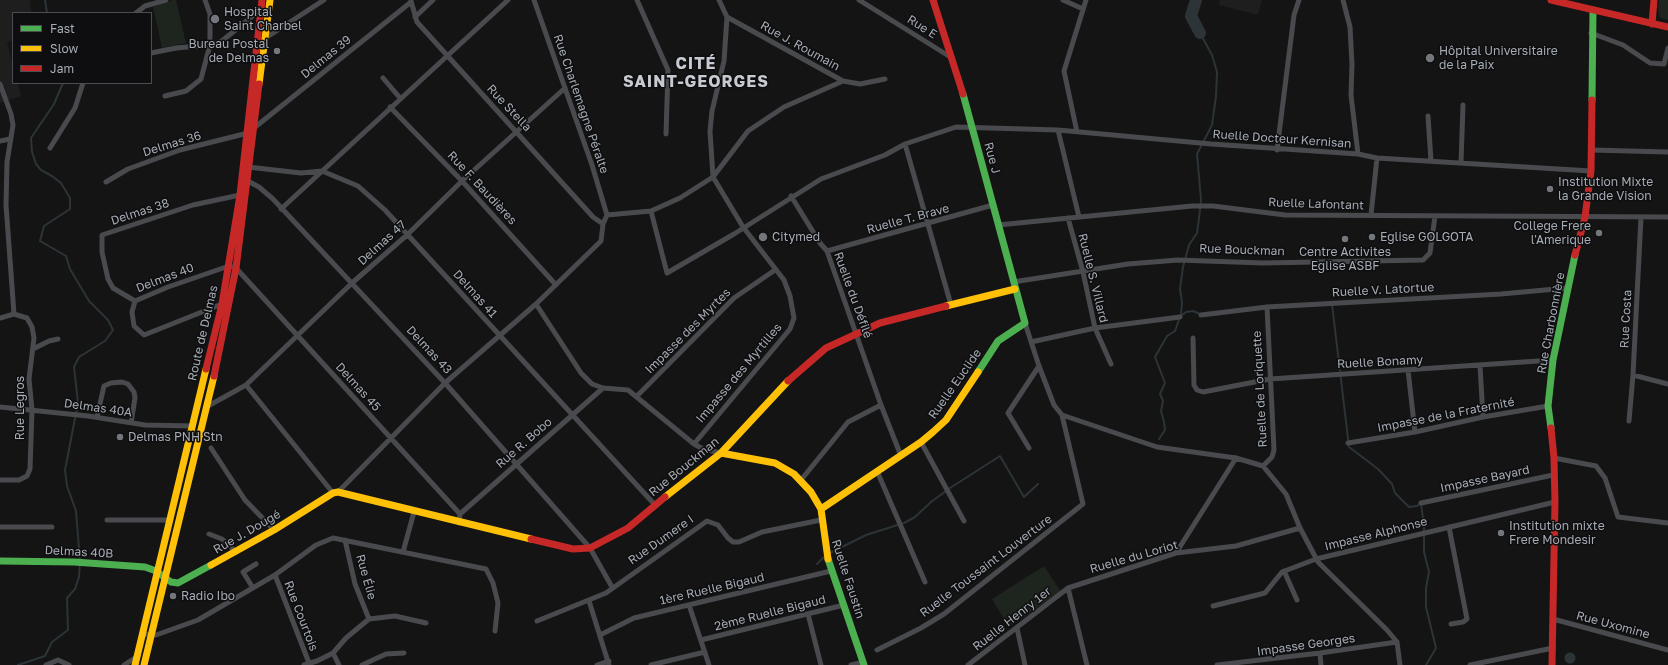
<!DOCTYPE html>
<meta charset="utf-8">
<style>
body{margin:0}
#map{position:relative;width:1668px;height:665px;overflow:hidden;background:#141414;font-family:"Golos Text",sans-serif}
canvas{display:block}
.legend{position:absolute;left:12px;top:12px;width:140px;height:72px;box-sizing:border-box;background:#0e0e10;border:1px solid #4b4d52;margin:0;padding:5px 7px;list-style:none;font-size:12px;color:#a6acb4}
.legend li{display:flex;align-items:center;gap:8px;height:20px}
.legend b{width:20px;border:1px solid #4b4d52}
</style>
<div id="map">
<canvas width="1668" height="665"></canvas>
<ul class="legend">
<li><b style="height:5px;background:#4caf50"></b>Fast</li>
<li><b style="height:5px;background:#ffc107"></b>Slow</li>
<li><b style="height:5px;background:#c62828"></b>Jam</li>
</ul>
</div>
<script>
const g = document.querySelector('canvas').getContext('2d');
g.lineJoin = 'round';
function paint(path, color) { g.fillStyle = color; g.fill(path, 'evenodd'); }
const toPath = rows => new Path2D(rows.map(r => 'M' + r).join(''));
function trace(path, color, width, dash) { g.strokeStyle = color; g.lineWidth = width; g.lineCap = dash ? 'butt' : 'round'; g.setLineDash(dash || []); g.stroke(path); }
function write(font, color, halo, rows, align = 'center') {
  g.font = font + ' "Golos Text",sans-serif'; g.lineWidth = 3; g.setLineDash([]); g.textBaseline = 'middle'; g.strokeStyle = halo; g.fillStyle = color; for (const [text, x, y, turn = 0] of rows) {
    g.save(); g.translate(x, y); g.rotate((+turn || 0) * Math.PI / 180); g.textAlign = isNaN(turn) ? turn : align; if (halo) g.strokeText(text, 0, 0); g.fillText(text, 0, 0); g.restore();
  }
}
const built = toPath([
 [0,0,30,0,31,13,13,13,13,40,7,42,13,66,13,83,18,83,21,96,0,103],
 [1220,0,1262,0,1258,15,1219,5]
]);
const green = toPath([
 [173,0,176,0,186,43,162,48,153,7],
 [1659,0,1668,0,1668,20,1660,18,1658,9],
 [1044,566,1061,592,1009,627,992,599]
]);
const water = toPath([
 '1564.5 658a5.5 5.5 0 1 1 11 0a5.5 5.5 0 1 1-11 0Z'
]);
const stream = toPath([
 [45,0,47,13],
 [1332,304,1349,447,1378,469,1392,484,1395,493,1409,507,1417,506,1421,503,1424,527,1424,552,1429,572,1426,588,1426,607,1436,648,1426,665],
 [1181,316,1186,312,1193,311,1200,314],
 [1159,439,1165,430,1164,422,1161,411,1163,401,1160,394,1165,383,1155,357,1167,336,1175,331,1181,314,1182,302,1180,289,1183,267,1189,245,1197,233,1199,218,1201,200,1197,154,1212,125,1216,96,1217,72,1212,55,1200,33],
 [830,553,866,535,904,523,915,517,931,502,950,488,1000,456,1024,497,1038,484],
 [817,564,826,555],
 [18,665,45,656,52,642,68,630,67,598,75,589,79,577,80,561,76,511,67,486,65,470,78,403,74,367,79,357,105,341,113,330,108,320,89,301,70,269,66,256,40,241,44,226,70,209,70,198,61,183,52,176,41,170,36,164,32,152,31,138,54,104,63,83]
]);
const river = toPath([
 [1196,0,1191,16,1200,33]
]);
const street = toPath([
 [534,0,592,165,607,215],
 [637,0,668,70,666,134],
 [719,0,727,17,843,81,860,84,885,79],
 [859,0,952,58],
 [1063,0,1083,9],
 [1343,0,1350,27,1352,64,1351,95,1358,154],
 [411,1,417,22,593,217,603,224],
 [136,13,145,6,166,0],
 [415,17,433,0],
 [1591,33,1623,45,1650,63,1664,64,1668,48],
 [264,39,324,0],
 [151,53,176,48,210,45,222,41,261,9],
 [383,78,400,98],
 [0,84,11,114,13,125,7,162,6,205,14,314],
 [165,96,186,91,201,79,210,45,210,14,205,0],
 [390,107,462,181,556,285],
 [1428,116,1431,161],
 [254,128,411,2],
 [1058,130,1079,217],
 [1077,132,1064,71,1086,0],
 [0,141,10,139],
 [905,144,951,305],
 [50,148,75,108,83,83],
 [1277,150,1294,15,1299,0],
 [1591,150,1668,152],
 [1461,163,1463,105],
 [248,167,301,173,322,171,358,186,385,210,655,505],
 [246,180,259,187,273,199,445,383,590,548,612,587],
 [106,182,128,169,180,150,248,133],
 [791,196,820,243,827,251,881,405,901,456],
 [281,209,508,0],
 [651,211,667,273,734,234,821,179,885,155,905,144,956,127,1058,130,1211,144,1358,154,1377,158,1591,171],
 [607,215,651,211,680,198,713,177,748,131,784,107,843,81],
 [1371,215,1377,158],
 [1068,218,1083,272,1095,328,1111,364],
 [998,225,1192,206,1213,206,1285,215,1668,217],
 [827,251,993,205],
 [1013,282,1128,264,1178,260,1263,263,1423,260,1430,253,1435,216],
 [135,301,113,288,108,279,102,252,102,235,193,205,240,195],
 [222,304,144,335,134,326,132,312,135,301,168,287,229,266,236,268,460,514,459,523],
 [536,304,581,373,592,384,603,388,628,390,694,444,703,449,721,453],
 [1201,315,1267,307,1501,294,1567,288],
 [0,318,14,314,27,318,32,327,34,338,29,379,32,410,30,469,27,476,19,480,0,480],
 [1025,323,1039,366,1054,405,1062,415,1157,447,1236,458,1263,466,1286,494,1300,528,1318,562,1387,630,1397,642,1400,665],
 [1193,338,1194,385,1197,390,1203,392,1270,379,1553,360],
 [1031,342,1095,328,1180,317],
 [33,349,49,341,58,339],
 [1480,366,1483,417],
 [1408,370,1415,432],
 [1633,375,1668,384],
 [246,385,333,493],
 [637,396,734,298,775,270],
 [208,406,246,385,352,283,407,235,462,181,565,88],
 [0,407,88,416,145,425,193,426],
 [97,417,104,386,111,383,122,382,128,384,134,392,135,398,131,423],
 [1629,421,1633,375,1641,217],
 [921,442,964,521],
 [1348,443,1415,432,1483,417,1548,406],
 [694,444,790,329,794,318,790,296,784,280,743,227,713,177,710,131,712,111,724,61,727,17],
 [211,448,245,500,274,530],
 [1029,448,1008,413,1039,366],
 [1554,458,1596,466,1605,478,1618,517,1668,523],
 [1263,466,1272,457,1274,450,1267,307],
 [877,471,925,582],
 [801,480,848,422,881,405],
 [338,492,445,383,536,304,601,241,603,224,607,215],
 [1421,503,1553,475],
 [460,514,603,388],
 [107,520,170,520],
 [0,527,52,527],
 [1449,527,1467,619,1463,622,1451,624],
 [209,534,222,539,236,552],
 [345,540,355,584,369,619],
 [403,552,414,512],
 [1176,553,1236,458],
 [1284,571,1297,600],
 [275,575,309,663],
 [253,588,243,572,256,564],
 [1068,588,1087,665],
 [589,601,609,665],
 [689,605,709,665],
 [1213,606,1265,593,1282,572,1316,559,1555,502],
 [808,614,821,665],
 [1553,619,1668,650],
 [537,621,606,593,707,521,718,525,728,538,733,542,739,542,762,532,821,520],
 [1017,628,1025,665],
 [143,634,156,635,198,620,275,575,316,545,333,538,486,569,493,583,498,603,495,631],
 [600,635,634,618,831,571],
 [701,640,844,605],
 [877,650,921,628,944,614,1083,504,1062,415],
 [333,653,339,665],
 [1320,653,1321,665],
 [46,665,58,660,69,665],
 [124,665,138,656],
 [304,665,317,661,333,653,346,638,369,619,395,616,426,623],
 [362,665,386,654,404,653],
 [597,665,609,661],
 [651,665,705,652],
 [851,665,864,662],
 [968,665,1068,588,1176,553,1236,546,1300,528],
 [1217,665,1320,653,1397,642],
 [1470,665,1553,648]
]);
const fast = toPath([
 [963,94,1025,323,998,341,978,372],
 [1592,100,1593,10],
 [1551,428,1548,406,1553,360,1575,255],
 [828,559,864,665],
 [0,561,74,562,145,567,156,571,171,582,178,583,211,565]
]);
const slow = toPath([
 [259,84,270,0],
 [946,306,1015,289],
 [721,453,775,463,794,474,811,492,821,509,828,559],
 [665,497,721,453,788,381],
 [821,509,921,442,933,432,946,420,978,372],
 [211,565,274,530,333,493,338,492,531,539],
 [135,665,206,369],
 [144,665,214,376]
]);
const jam = toPath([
 [933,0,963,94],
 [1551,0,1668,27],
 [1652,24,1654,0],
 [1575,255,1585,217,1591,171,1592,100],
 [206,369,222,304,240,195,262,0],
 [214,376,236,268,259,84],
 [788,381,826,348,880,323,946,306],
 [1551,428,1554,458,1555,502,1552,665],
 [531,539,573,549,590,548,628,528,665,497]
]);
const markers = [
 [215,19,5,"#73777c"],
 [277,51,4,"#73777c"],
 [1430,58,5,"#73777c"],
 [1550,189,4,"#73777c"],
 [1599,233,4,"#73777c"],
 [763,237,5,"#73777c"],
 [1372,237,4,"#73777c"],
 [1345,239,4,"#73777c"],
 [120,437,4,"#73777c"],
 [1501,533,4,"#73777c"],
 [173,596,4,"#73777c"]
];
const poiNames = [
 ["Hospital",224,12],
 ["Saint Charbel",224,26],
 ["Bureau Postal",269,44,"right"],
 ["de Delmas",269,58,"right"],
 ["Hôpital Universitaire",1439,51],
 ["de la Paix",1439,65],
 ["Institution Mixte",1558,182],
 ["la Grande Vision",1558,196],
 ["College Frere",1591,226,"right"],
 ["l'Amerique",1591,240,"right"],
 ["Citymed",772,237],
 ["Eglise GOLGOTA",1380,237],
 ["Centre Activites",1345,252,"center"],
 ["Eglise ASBF",1345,266,"center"],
 ["Delmas PNH Stn",128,437],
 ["Institution mixte",1509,526],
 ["Frere Mondesir",1509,540],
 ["Radio Ibo",181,596]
];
const streetNames = [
 ["Rue E",922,27,32],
 ["Rue J. Roumain",800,46,29],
 ["Delmas 39",326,57,-39],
 ["Rue Charlemagne Péralte",581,104,71],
 ["Rue Stella",509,108,47],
 ["Ruelle Docteur Kernisan",1282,139,4],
 ["Delmas 36",172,144,-17],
 ["Rue J",992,158,75],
 ["Rue F. Baudières",482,188,47],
 ["Ruelle Lafontant",1316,204,2],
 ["Delmas 38",140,212,-18],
 ["Ruelle T. Brave",908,219,-15],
 ["Delmas 47",382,243,-42],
 ["Rue Bouckman",1242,250,2],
 ["Delmas 40",165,278,-21],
 ["Ruelle S. Villard",1093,278,76],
 ["Ruelle V. Latortue",1383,290,-3],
 ["Delmas 41",475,294,48],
 ["Ruelle du Défilé",853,295,70],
 ["Rue Costa",1626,319,-87],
 ["Rue Charbonnière",1551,323,-79],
 ["Impasse des Myrtes",688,331,-45],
 ["Route de Delmas",203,333,-77],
 ["Delmas 43",429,350,47],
 ["Ruelle Bonamy",1380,362,-3],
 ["Impasse des Myrtilles",739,373,-50],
 ["Ruelle Euclide",955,384,-55],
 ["Delmas 45",358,387,48],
 ["Ruelle de Loriquette",1260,389,-93],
 ["Rue Legros",20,408,-90],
 ["Delmas 40A",98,408,8],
 ["Impasse de la Fraternité",1446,415,-11],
 ["Rue R. Bobo",524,443,-41],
 ["Rue Bouckman",684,467,-39],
 ["Impasse Bayard",1485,479,-12],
 ["Rue J. Dougé",247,532,-30],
 ["Impasse Alphonse",1376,534,-14],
 ["Rue Dumere I",661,540,-35],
 ["Delmas 40B",79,552,3],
 ["Ruelle du Loriot",1134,557,-16],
 ["Ruelle Toussaint Louverture",986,566,-37],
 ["Rue Élie",366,577,74],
 ["Ruelle Faustin",848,579,72],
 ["1ère Ruelle Bigaud",712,589,-13],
 ["2ème Ruelle Bigaud",770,613,-14],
 ["Rue Courtois",301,616,69],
 ["Ruelle Henry 1er",1012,619,-38],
 ["Rue Uxomine",1613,625,15],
 ["Impasse Georges",1306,645,-8]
];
const districtNames = [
 ["CITÉ",696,64],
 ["SAINT-GEORGES",696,82]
];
paint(built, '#1e1e1f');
paint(green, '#1e241e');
paint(water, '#2c3438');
trace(stream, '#2c3438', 2);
trace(river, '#2c3438', 12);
trace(street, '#484a4d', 5);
trace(fast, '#4caf50', 7);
trace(slow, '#ffc107', 7);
trace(jam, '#c62828', 7);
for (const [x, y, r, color] of markers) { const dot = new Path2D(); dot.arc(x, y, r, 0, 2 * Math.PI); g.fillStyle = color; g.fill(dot); trace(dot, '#0e0e10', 1.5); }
write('12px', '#a6acb4', '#0e0e10', poiNames, 'left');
write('12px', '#a6acb4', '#0e0e10', streetNames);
g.letterSpacing = '1px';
write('bold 16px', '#c7cad0', '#0e0e10', districtNames);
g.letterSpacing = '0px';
</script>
